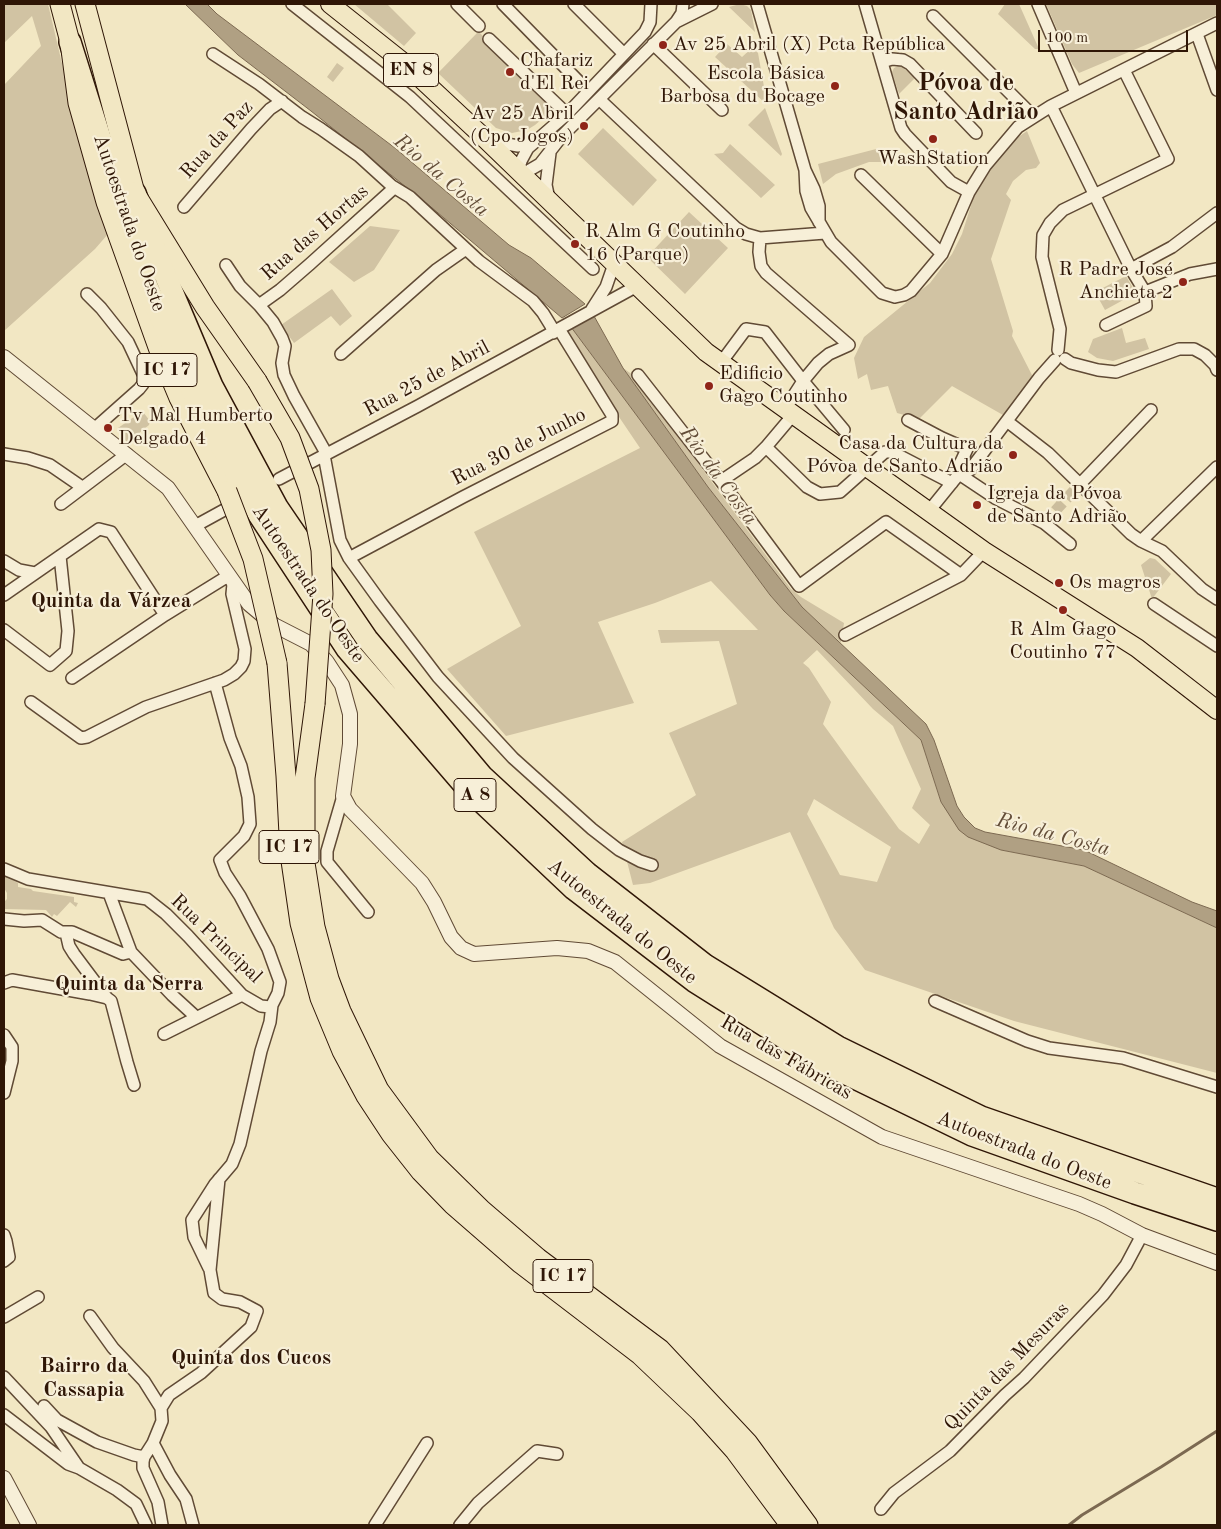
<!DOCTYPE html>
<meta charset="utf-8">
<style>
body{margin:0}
#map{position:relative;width:1221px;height:1529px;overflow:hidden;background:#f2e7c3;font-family:"Old Standard TT",serif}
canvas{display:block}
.frame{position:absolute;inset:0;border:5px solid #2f1606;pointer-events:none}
.scale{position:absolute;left:1038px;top:30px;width:150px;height:22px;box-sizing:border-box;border:2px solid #2f1606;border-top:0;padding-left:6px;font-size:15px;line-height:18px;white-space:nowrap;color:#2f1606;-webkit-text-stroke:4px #f7efd8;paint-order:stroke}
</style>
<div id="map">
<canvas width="1221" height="1529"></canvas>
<div class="frame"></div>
<div class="scale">100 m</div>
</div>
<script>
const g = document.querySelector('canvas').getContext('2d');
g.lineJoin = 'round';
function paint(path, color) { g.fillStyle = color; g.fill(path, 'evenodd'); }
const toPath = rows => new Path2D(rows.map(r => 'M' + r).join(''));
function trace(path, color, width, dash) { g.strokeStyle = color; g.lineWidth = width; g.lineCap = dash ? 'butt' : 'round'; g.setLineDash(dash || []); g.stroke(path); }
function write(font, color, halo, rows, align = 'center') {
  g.font = font + ' "Old Standard TT",serif'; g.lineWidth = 4.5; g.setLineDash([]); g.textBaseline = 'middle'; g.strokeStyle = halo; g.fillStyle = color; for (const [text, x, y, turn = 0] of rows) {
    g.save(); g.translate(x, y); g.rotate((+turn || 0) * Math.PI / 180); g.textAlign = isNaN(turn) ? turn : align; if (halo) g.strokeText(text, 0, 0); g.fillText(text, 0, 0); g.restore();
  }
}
const green = toPath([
 [4,4,48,4,68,89,108,234,95,249,4,331,4,85,41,46,32,16,4,43],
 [354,4,387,4,416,33,404,46],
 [740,4,747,6,751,10,755,32,729,7],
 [1005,4,1019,4,1039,49,1035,49,998,14],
 [1046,4,1217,4,1217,15,1079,73,1072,64],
 [477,30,555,108,535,125,527,130,512,133,496,128,438,73,477,33],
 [727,44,742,57,753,47,758,53,766,98,765,103,715,57],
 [337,63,344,68,333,82,327,77],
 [900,65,915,78,899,94,892,72,894,68],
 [765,108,782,154,781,156,748,125],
 [603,128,657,180,633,206,578,154],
 [1027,131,1040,163,1036,168,1026,170,1013,181,1006,194,1011,200,991,259,1013,331,1012,336,1033,377,1003,415,952,386,919,419,897,413,888,386,871,390,867,374,858,379,854,358,864,337,930,283,952,254,962,234,974,196,983,175,1008,144],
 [730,144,775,185,761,198,714,154,723,153],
 [880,148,881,162,869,162,836,174,823,184,818,164],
 [689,212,728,248,685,294,647,257],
 [370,226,400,230,374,270,354,282,329,262],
 [1126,276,1136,293,1105,310,1095,292],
 [332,289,352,316,340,326,331,316,294,343,281,325],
 [571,327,770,595,784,611,921,740,941,802,1001,850,1084,866,1217,928,1217,1073,1014,1021,865,970,834,928,790,832,650,883,633,885,622,842,696,795,669,733,737,704,719,641,661,643,658,630,758,630,711,581,655,603,598,622,634,703,506,736,447,669,521,626,474,532,640,448,594,380,565,330],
 [817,650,873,709,893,726,921,789,912,808,930,825,919,844,899,829,823,724,831,702,809,668,803,663],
 [814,799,891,847,877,882,840,875,807,814],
 [1122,328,1126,343,1145,338,1149,349,1113,361,1097,358,1088,352,1093,339],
 [623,368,633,375,638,382,791,589,801,597,844,623,841,643,802,607,708,487],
 [141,412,143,412,150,421,149,425,127,443,118,428],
 [1150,558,1155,559,1171,574,1152,599,1141,565],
 [4,875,18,883,18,887,31,889,33,891,74,897,74,902,78,903,76,907,70,902,57,916,54,914,52,917,46,910,4,909,4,902,7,899,7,893,4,888]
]);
const water = toPath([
 [185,4,207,4,217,14,395,148,509,245,531,258,585,304,562,318,431,207,311,111,238,55,185,4],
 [594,316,623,368,708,487,802,607,926,724,934,740,957,806,964,817,975,828,985,832,1084,850,1192,902,1217,911,1217,928,1084,866,1001,850,968,837,959,830,941,802,921,740,784,611,770,595,571,327,594,316]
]);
const stream = toPath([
 [1069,1525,1082,1515,1161,1467,1217,1431]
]);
const minorTunnel = toPath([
 [1044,523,1081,483]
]);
const minor = toPath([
 [292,4,410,97,593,269],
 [457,4,479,26],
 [503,4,588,91],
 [574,4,624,54],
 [651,4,650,22,645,32,567,114,528,148,521,161,518,172,528,171,540,164,562,136,676,22,712,4],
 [757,4,805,170,814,189,819,206,819,222],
 [865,4,901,128,905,134,951,182,969,192],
 [1038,4,1076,93],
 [933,16,1033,116],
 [676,22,682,13,683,4],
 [1197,34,1217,90],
 [489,39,567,114],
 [653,44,722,110],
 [213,54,259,84,302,117,321,129,359,156,392,186,410,197,479,261,533,301,543,313,551,326,553,333],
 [882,62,892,59,903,60,910,64,976,133],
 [599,99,736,228,746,234,760,238,825,233],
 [1051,106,1131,269,1145,292,1146,306,1106,325],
 [490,141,518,146,533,142],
 [805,170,806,191,811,208,831,242,882,293,895,297,904,295,911,291,942,254,969,192,985,166,1018,127,1051,106,1217,23],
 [861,175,942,254],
 [549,199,546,185,550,153],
 [184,207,251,129,270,109,282,101],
 [760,238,759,252,761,266,766,273,849,345,829,354,818,363,803,381,785,409],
 [226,265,240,286,259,305,273,322,282,338,285,346,282,363,284,375,294,396,326,453],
 [1131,269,1172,247,1217,213],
 [1145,292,1190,274,1217,269],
 [87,294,101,308,128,342,144,376,143,384,139,389,94,429],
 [259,305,280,290,310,264,394,188],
 [592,309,606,287,614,264],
 [1058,350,1060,329,1042,257,1043,235,1050,223,1063,210,1168,159,1124,70],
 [341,354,436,270,466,249],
 [1065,359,1071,363,1098,370,1116,372,1179,349,1194,349,1205,355,1215,365,1217,370],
 [720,364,746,329,765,332,803,381,844,430],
 [638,375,721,481,799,586,886,522,961,575],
 [793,415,766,447,807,487,820,494,840,492,885,452,892,452,952,483],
 [908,420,942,438,967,449,959,466,959,474,995,498,1044,523,1070,544],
 [1008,422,1048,453,1131,534,1141,541,1162,551,1202,589,1217,599],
 [4,454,28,458,50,465,82,487],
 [324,455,340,540,349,558,380,601,438,677,513,758,592,829,619,850,640,861,652,865],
 [279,479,418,406,637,286],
 [721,481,755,458,766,447],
 [1081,483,1151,410],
 [61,504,127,454],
 [929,511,959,474,970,470,1039,378,1055,360],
 [195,526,226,509],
 [1141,541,1217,467],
 [349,558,463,497,612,421,612,415,559,329],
 [4,561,19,570,35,573],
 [4,595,99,529,111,532,165,615],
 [1154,604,1217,646],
 [4,630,50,665,66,651,68,631,60,556],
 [845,635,961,575,984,551],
 [72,678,165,615,228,576],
 [31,702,81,738,87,737,146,707,224,680,234,674,241,667,244,661,245,649,232,594,233,584],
 [343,796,327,851,327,862,368,912],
 [4,869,28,879,147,899,166,914,188,936,242,995,261,1006,270,1007,272,1005,278,993,280,982,268,949,240,896,225,873,220,860,244,836,250,824,248,797,241,766,230,738,215,683],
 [109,893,131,952],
 [4,919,24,921,42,920,61,932,72,932,123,954,131,952,172,995,196,1017],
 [66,933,69,946,74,954,107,998,111,1001,127,1062,134,1085],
 [4,983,12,980,90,994,107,998],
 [935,1001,1027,1041,1049,1048,1123,1058,1217,1087],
 [164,1034,242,995],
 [4,1035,12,1047,12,1061,4,1093],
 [4,1235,6,1241,9,1257,4,1261],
 [209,1268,194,1237,192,1220,215,1184,232,1164,240,1144,261,1051,270,1022,272,1005],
 [90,1316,113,1348,144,1381,161,1408],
 [4,1317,38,1297],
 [4,1377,51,1427,79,1468,117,1490,136,1504,146,1525],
 [44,1406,57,1420,97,1442,134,1455,144,1457],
 [4,1415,68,1464,79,1468],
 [153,1443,170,1475,186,1499,193,1525],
 [881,1509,894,1493,950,1451,1005,1395,1024,1378,1103,1295,1126,1265,1142,1235],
 [162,1525,158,1502,143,1468,143,1462,144,1457,153,1443,162,1421,161,1408,169,1395,201,1373,251,1327,257,1311,240,1302,222,1299,214,1293,210,1270,219,1179],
 [375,1525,427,1443],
 [460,1525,478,1503,537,1451,557,1454]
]);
const tertiary = toPath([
 [4,357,168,488,249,604,274,625,311,644,327,662,342,685,350,714,350,744,343,796,350,809,422,883,434,902,451,937,461,948,474,954,557,948,588,951,615,962,720,1046,882,1137,1079,1204,1102,1214,1142,1235,1217,1263],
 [4,1478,29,1525]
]);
const primary = toPath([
 [330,4,403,62,478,132,706,352,984,551,1137,648,1217,710]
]);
const trunk = toPath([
 [60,4,70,42,78,103,106,202,159,350,179,398,227,491],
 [85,4,135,193,205,307,257,381],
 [277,663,286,776,290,854,300,923,320,998,342,1051,366,1096,391,1134,421,1172,452,1204,521,1264,640,1355,700,1412,735,1451,790,1525],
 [315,704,305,778,305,863,315,927,329,979,341,1011,379,1090,429,1158,482,1210,538,1258,660,1349,748,1443,808,1525]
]);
const motorway = toPath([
 [70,42,146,284,197,401,259,515,347,649,465,786,574,889,694,981,826,1064,972,1135,1135,1193,1217,1220],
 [135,193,158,258,212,386,277,507,367,639,482,776,587,873,705,965,838,1047,981,1117,1217,1199]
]);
const trunkBridge = toPath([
 [257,381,290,438,309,489,321,550,323,594,315,704],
 [227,491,253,559,277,663]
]);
const markers = [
 [663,45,5,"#8f2418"],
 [510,72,5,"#8f2418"],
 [835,86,5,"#8f2418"],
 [584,126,5,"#8f2418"],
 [933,139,5,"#8f2418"],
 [575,244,5,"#8f2418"],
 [1183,282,5,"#8f2418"],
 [709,386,5,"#8f2418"],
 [108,428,5,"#8f2418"],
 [1013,455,5,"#8f2418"],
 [977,505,5,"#8f2418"],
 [1059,583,5,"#8f2418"],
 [1063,610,5,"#8f2418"]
];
const shields = [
 [411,70,55],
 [167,370,60],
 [475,795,42],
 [289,847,60],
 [563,1276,60]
];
const shieldNames = [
 ["EN 8",411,70],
 ["IC 17",167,370],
 ["A 8",475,795],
 ["IC 17",289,847],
 ["IC 17",563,1276]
];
const poiNames = [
 ["Av 25 Abril (X) Pcta República",673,45],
 ["Chafariz",520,61],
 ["d'El Rei",520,84],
 ["Escola Básica",825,74,"right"],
 ["Barbosa du Bocage",825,97,"right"],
 ["Av 25 Abril",574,114,"right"],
 ["(Cpo Jogos)",574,137,"right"],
 ["WashStation",933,159,"center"],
 ["R Alm G Coutinho",585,232],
 ["16 (Parque)",585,255],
 ["R Padre José",1173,270,"right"],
 ["Anchieta 2",1173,293,"right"],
 ["Edificio",719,374],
 ["Gago Coutinho",719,397],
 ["Tv Mal Humberto",118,416],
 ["Delgado 4",118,439],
 ["Casa da Cultura da",1003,444,"right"],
 ["Póvoa de Santo Adrião",1003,467,"right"],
 ["Igreja da Póvoa",987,494],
 ["de Santo Adrião",987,517],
 ["Os magros",1069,583],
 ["R Alm Gago",1063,630,"center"],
 ["Coutinho 77",1063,653,"center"]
];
const streetNames = [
 ["Rua da Paz",217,140,-48],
 ["Autoestrada do Oeste",129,223,71],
 ["Rua das Hortas",315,233,-41],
 ["Rua 25 de Abril",427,379,-28],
 ["Rua 30 de Junho",519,447,-27],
 ["Autoestrada do Oeste",308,584,56],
 ["Autoestrada do Oeste",622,922,39],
 ["Rua Principal",216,939,44],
 ["Rua das Fábricas",786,1058,30],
 ["Autoestrada do Oeste",1024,1151,21],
 ["Quinta das Mesuras",1007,1367,-46]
];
const waterNames = [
 ["Rio da Costa",441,176,40],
 ["Rio da Costa",718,476,54],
 ["Rio da Costa",1053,835,15]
];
const neighbourhoodNames = [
 ["Quinta da Várzea",111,601],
 ["Quinta da Serra",129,984],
 ["Quinta dos Cucos",251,1358],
 ["Bairro da",84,1366],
 ["Cassapia",84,1390]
];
const districtNames = [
 ["Póvoa de",966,83],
 ["Santo Adrião",966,112]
];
paint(green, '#d1c3a3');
paint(water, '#b0a083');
trace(water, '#7c6951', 1);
trace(stream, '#7c6951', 3);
trace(minorTunnel, '#cbbd9d', 11, [11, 5.5]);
trace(minor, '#604a35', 14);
trace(tertiary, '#604a35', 16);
trace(primary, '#2f1606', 20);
trace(trunk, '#2f1606', 21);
trace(motorway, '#2f1606', 24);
trace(minor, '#f7efd8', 11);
trace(tertiary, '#f7efd8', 14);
trace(primary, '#f2e7c3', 18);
trace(trunk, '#f2e7c3', 19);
trace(motorway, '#f2e7c3', 21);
trace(trunkBridge, '#2f1606', 21, []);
trace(trunkBridge, '#f2e7c3', 19);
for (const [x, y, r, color] of markers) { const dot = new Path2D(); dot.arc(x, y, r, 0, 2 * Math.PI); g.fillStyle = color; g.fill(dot); trace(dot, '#f7efd8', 2); }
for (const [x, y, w] of shields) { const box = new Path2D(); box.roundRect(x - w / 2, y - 16.5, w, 33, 4); g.fillStyle = '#f7efd8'; g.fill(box); trace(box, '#2f1606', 1); }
write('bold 19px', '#2f1606', null, shieldNames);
write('20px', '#2f1606', '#f7efd8', poiNames, 'left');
write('20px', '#2f1606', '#f7efd8', streetNames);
write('italic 21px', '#634d38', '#f7efd8', waterNames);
write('bold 21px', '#2f1606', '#f7efd8', neighbourhoodNames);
write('bold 25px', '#2f1606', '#f7efd8', districtNames);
</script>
